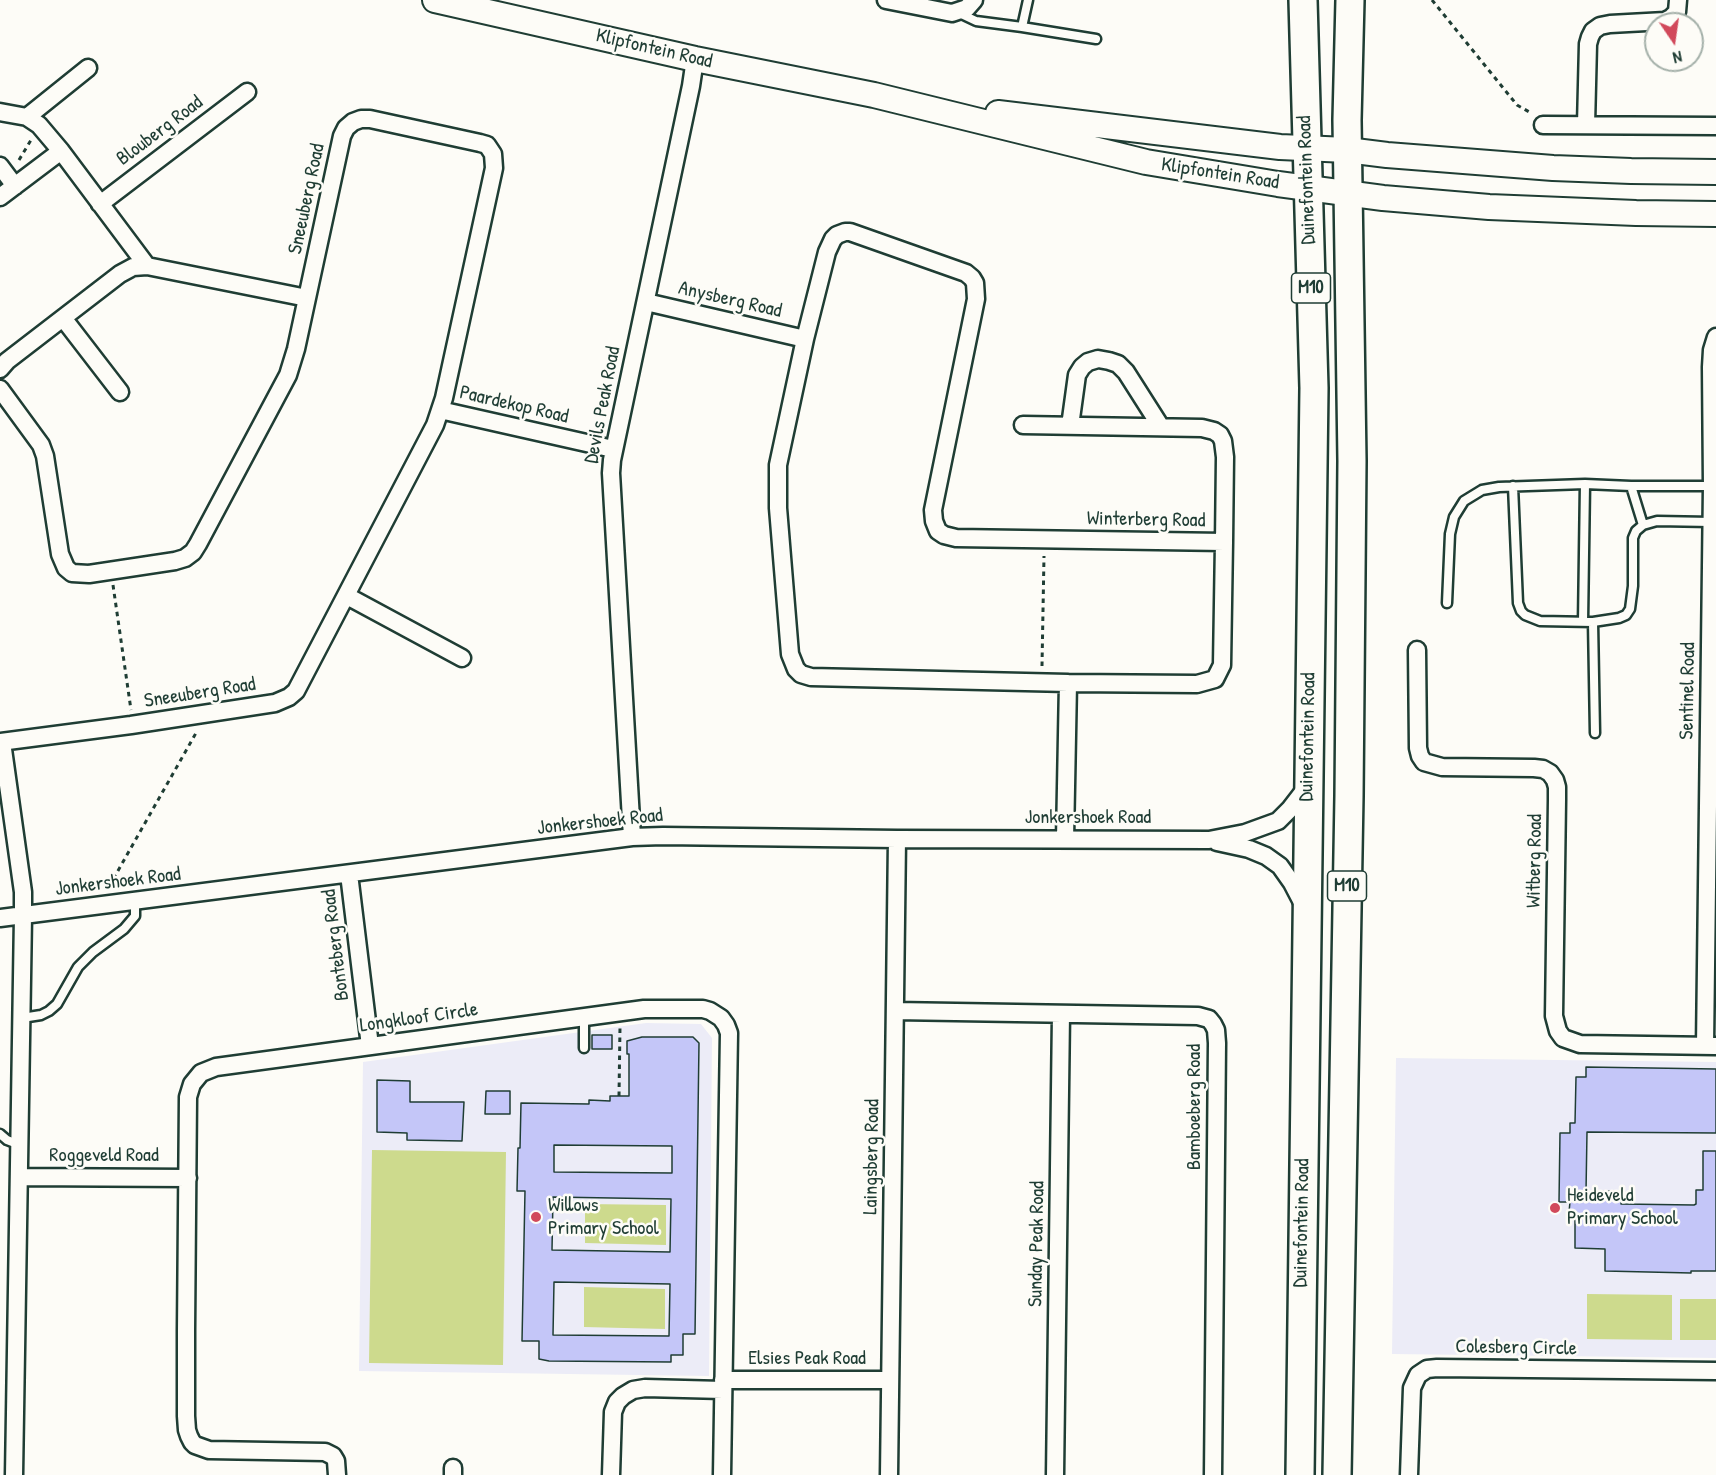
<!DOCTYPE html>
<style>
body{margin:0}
#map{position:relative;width:1716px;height:1475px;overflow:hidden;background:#fdfcf7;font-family:"Patrick Hand",sans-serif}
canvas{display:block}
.north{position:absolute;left:1644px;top:12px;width:60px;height:60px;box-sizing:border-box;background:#fdfcf7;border:2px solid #a4b0a9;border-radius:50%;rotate:167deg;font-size:16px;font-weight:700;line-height:24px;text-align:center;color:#1f3d34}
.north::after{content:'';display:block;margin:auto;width:21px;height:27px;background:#d1495b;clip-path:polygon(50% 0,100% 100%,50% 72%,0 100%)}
</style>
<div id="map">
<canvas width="1716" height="1475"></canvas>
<div class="north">N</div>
</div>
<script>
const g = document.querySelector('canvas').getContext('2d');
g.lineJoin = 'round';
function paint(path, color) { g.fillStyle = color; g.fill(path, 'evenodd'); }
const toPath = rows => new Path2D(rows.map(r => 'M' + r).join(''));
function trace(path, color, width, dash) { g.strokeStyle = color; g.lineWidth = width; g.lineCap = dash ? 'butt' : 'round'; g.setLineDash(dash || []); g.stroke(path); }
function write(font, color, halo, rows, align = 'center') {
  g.font = font + ' "Patrick Hand",sans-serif'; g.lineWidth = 5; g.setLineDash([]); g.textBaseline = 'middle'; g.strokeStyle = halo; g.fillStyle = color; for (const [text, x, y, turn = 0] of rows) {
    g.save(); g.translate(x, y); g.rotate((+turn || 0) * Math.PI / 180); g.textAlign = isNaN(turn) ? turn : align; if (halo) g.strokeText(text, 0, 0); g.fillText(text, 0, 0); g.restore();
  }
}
const built = toPath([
 [646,1023,701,1024,712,1038,709,1376,359,1371,363,1062],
 [1396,1058,1716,1062,1716,1358,1392,1354]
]);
const green = toPath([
 [372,1150,506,1152,503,1365,369,1363],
 [585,1204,666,1205,666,1245,585,1243],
 [584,1287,665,1289,665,1329,584,1327],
 [1587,1294,1672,1295,1672,1340,1587,1339],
 [1680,1299,1716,1299,1716,1340,1680,1340]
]);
const building = toPath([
 [592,1035,612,1035,612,1049,592,1049,592,1035],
 [642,1037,693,1037,699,1043,695,1334,683,1334,683,1355,671,1355,671,1362,549,1361,539,1359,539,1341,522,1341,525,1191,517,1191,518,1148,520,1148,521,1103,589,1104,589,1100,610,1101,610,1096,629,1096,629,1054,627,1054,627,1041,642,1037],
 [554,1145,672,1146,672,1173,554,1172,554,1145],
 [553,1197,671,1199,670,1252,552,1250,553,1197],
 [554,1282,670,1284,669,1336,553,1335,554,1282],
 [1586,1067,1716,1069,1716,1133,1587,1132,1586,1192,1614,1191,1614,1194,1622,1194,1621,1204,1694,1205,1696,1204,1696,1190,1703,1190,1703,1151,1716,1151,1716,1271,1691,1271,1691,1273,1605,1271,1605,1249,1575,1248,1575,1212,1569,1212,1570,1202,1559,1202,1560,1133,1570,1133,1570,1123,1575,1123,1576,1077,1586,1077,1586,1067],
 [377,1080,410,1081,410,1102,464,1102,462,1141,407,1140,407,1133,377,1132,377,1080],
 [486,1091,510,1091,510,1114,485,1114,486,1091]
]);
const path = toPath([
 [1432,0,1517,105,1531,113],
 [19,160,31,140],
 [113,585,131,710],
 [1042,666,1044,556],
 [117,888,115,876,196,733],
 [619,1096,620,1027]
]);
const lane = toPath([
 [957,12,976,21,1022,27,1028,0],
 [1022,27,1096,39],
 [1513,486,1518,603,1521,611,1525,615,1540,621,1593,622,1619,618,1626,615,1630,609,1633,586,1633,538,1636,531,1643,525,1657,521,1711,522],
 [1631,486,1643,525],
 [1447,603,1450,534,1454,517,1464,501,1482,490,1499,487,1585,484,1631,486,1712,486],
 [1583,622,1585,484],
 [1593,622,1595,733],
 [22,1018,41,1015,49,1011,57,1004,78,967,93,952,124,929,135,916,135,901],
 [584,1048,584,1017],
 [0,1134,7,1140,20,1145]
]);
const street = toPath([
 [886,0,952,13,967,8,974,0],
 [0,112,27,117,39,125,61,151,147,266],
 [27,117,88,68],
 [1543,125,1716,126],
 [1586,125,1588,44,1590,37,1593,31,1600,26,1610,24,1665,21,1671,18,1677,12,1678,0],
 [0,166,15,186],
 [0,197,61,151],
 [100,204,247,92],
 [845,232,850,232,966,273,972,278,975,283,976,299,933,510,934,521,938,531,944,535,956,538,1224,542,1222,665,1215,679,1197,684,1068,683,811,677,801,674,796,669,790,654,778,508,778,465,805,339,827,252,833,239,837,235,845,232],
 [646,302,805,339],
 [63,318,120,392],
 [0,369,7,361,120,274,133,267,147,266,307,298],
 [0,389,41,445,45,456,60,554,66,568,72,573,89,574,175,561,185,558,193,552,198,544,288,375,296,349,342,136,346,128,353,122,361,119,370,119,480,143,487,145,493,154,494,168,444,398,435,425,296,691,289,697,275,703,131,725,0,742],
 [440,410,613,449],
 [1023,425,1202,428,1214,431,1220,435,1223,441,1225,457,1224,542],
 [1070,426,1077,375,1082,367,1088,362,1098,359,1109,361,1118,364,1126,372,1161,427],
 [347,596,462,658],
 [1417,650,1418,748,1420,756,1424,762,1442,767,1534,768,1543,769,1550,773,1555,780,1557,787,1557,800,1554,1016,1558,1031,1563,1038,1580,1044,1715,1046],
 [2,742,23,892,23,916,14,1475],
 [632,837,611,473,612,460,691,86,695,59],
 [1065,839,1068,683],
 [1217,842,1249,849,1266,856,1280,866,1292,883,1304,906],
 [349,874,370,1046],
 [0,918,632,837,663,836,897,839,1209,840,1245,833,1278,821,1290,809,1307,787],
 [895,1011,1198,1016,1209,1019,1213,1024,1216,1030,1217,1043,1213,1475],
 [1705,1046,1712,486,1711,367,1712,350,1716,337],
 [20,1177,188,1178],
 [723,1380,890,1380],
 [337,1475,336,1461,333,1456,325,1452,209,1450,195,1445,192,1442,189,1436,187,1430,186,1416,186,1330,188,1097,192,1084,201,1073,216,1067,644,1009,703,1009,710,1011,721,1018,726,1025,729,1033,722,1475],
 [453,1475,453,1468],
 [611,1475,613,1412,617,1402,623,1396,633,1390,645,1388,723,1390],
 [889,1475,897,839],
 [1055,1475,1061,1014],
 [1409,1475,1412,1388,1418,1375,1427,1369,1437,1368,1716,1371]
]);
const secondary = toPath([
 [435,0,695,59,874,95,1146,162,1278,184,1383,198,1489,207,1636,213,1716,214],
 [998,113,1280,147,1347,150,1387,155,1553,168,1631,171,1716,172]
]);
const primary = toPath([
 [1300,1475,1314,388,1303,0],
 [1337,1475,1349,796,1352,461,1347,120,1350,0]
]);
const markers = [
 [1555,1208,6,"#d1495b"],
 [536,1217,6,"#d1495b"]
];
const shields = [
 [1311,288,39],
 [1347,886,39]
];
const shieldNames = [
 ["M10",1311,288],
 ["M10",1347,886]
];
const streetNames = [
 ["Klipfontein Road",654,49,13],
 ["Blouberg Road",160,131,-37],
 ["Klipfontein Road",1220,174,9],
 ["Duinefontein Road",1307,180,-92],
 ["Sneeuberg Road",307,199,-78],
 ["Anysberg Road",730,300,13],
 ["Paardekop Road",514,405,13],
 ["Devils Peak Road",603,405,-79],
 ["Winterberg Road",1146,520,1],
 ["Sentinel Road",1688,691,-89],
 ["Sneeuberg Road",200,693,-9],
 ["Duinefontein Road",1308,737,-89],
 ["Jonkershoek Road",1088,818],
 ["Jonkershoek Road",600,822,-6],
 ["Witberg Road",1535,861,-89],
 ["Jonkershoek Road",118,882,-7],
 ["Bonteberg Road",336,945,-97],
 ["Longkloof Circle",419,1018,-8],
 ["Bamboeberg Road",1195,1107,-90],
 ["Roggeveld Road",104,1156],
 ["Laingsberg Road",872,1157,-89],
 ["Duinefontein Road",1302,1223,-89],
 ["Sunday Peak Road",1037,1244,-89],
 ["Colesberg Circle",1516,1348,1],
 ["Elsies Peak Road",807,1359]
];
const poiNames = [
 ["Heideveld",1567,1196],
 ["Primary School",1567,1219],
 ["Willows",548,1206],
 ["Primary School",548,1229]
];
paint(built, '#ececf7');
paint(green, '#cdda8d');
paint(building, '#c4c6f8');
trace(building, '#1f3d34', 1.5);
trace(lane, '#1f3d34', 13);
trace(street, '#1f3d34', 21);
trace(secondary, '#1f3d34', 28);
trace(primary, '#1f3d34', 32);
trace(path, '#1f3d34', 3, [4.5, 4.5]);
trace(lane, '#fdfcf7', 8);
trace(street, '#fdfcf7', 16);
trace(secondary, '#fdfcf7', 24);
trace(primary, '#fdfcf7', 27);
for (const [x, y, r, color] of markers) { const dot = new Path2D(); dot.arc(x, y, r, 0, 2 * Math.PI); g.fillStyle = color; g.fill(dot); trace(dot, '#fdfcf7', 2); }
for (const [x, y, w] of shields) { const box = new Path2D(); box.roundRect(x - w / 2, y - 15, w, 30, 4.5); g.fillStyle = '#fdfcf7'; g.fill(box); trace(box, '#1f3d34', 1.5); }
write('bold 18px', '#1f3d34', null, shieldNames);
write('20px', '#1f3d34', '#fdfcf7', streetNames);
write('20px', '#1f3d34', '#fdfcf7', poiNames, 'left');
</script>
